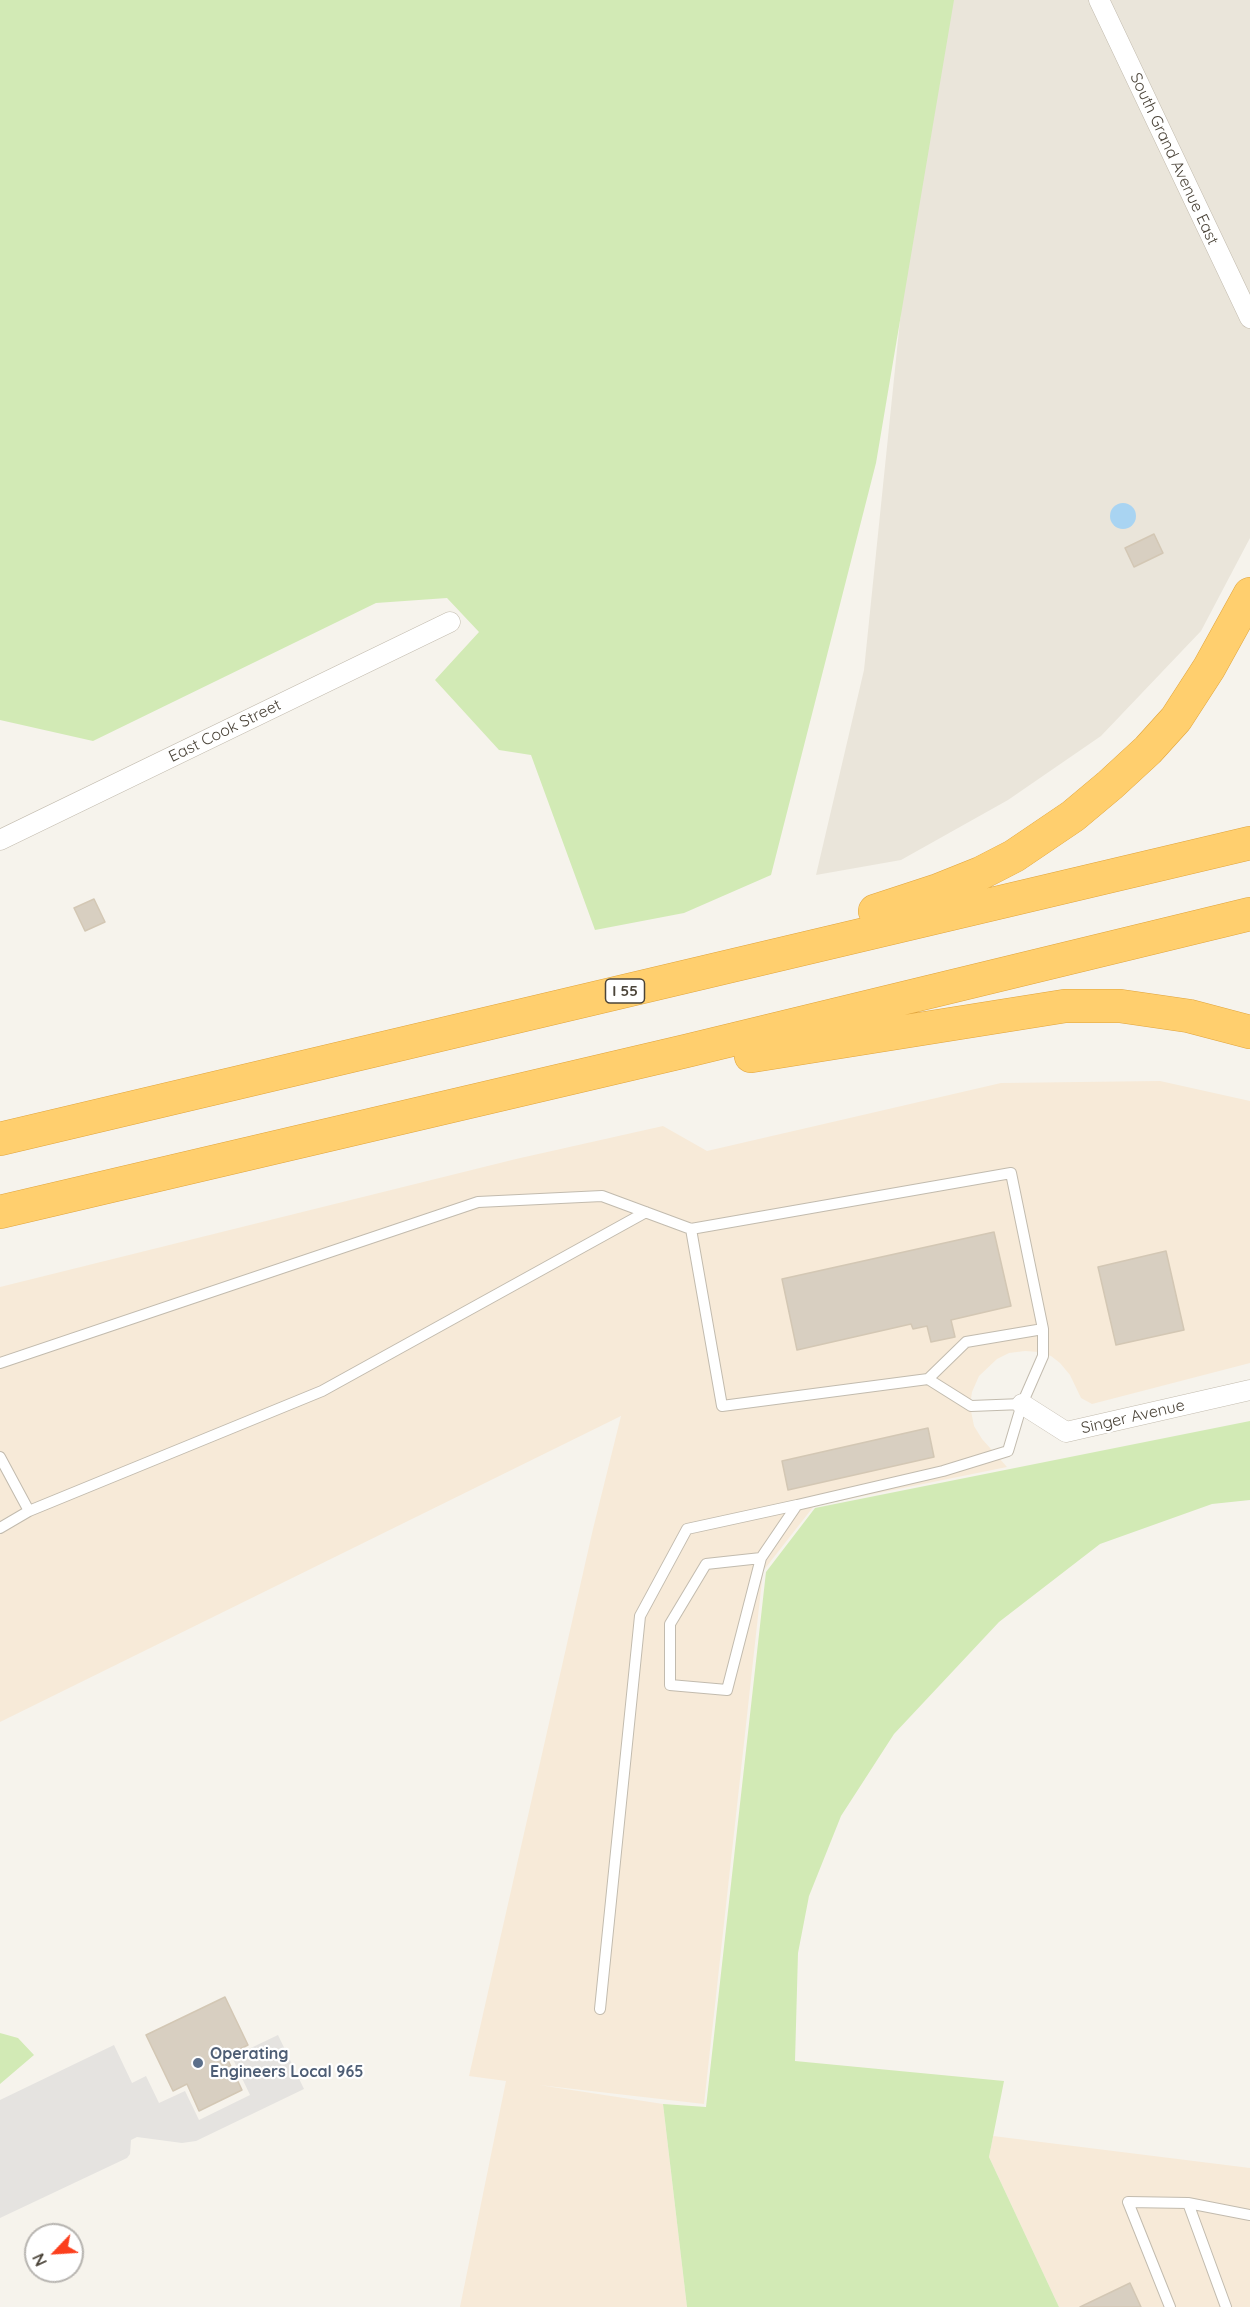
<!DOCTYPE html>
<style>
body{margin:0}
#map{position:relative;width:1250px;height:2307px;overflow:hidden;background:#f6f3ec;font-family:Quicksand,sans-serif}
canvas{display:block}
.north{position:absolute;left:24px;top:2223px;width:60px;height:60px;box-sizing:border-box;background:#fff;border:2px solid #b7b4b0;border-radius:50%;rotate:245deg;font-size:16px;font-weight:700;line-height:24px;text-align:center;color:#4b4439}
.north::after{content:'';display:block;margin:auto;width:21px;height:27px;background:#fc3f1d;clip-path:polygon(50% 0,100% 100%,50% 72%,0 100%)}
</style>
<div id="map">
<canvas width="1250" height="2307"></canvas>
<div class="north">N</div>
</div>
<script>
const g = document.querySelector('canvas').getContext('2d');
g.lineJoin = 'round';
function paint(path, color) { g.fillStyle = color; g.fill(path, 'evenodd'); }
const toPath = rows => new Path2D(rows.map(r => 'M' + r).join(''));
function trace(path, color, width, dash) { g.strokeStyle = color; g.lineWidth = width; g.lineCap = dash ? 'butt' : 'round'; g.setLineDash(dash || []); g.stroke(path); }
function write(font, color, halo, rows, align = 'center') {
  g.font = font + ' Quicksand,sans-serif'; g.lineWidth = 4.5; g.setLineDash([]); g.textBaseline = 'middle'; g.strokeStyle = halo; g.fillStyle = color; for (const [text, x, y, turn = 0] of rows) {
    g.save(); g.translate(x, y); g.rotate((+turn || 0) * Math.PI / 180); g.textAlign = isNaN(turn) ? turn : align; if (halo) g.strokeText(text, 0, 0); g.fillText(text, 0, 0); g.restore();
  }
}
const residential = toPath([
 [933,0,1250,0,1250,538,1201,631,1101,736,1008,800,901,860,816,875,864,670]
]);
const commercial = toPath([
 [1160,1081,1250,1101,1250,1363,1092,1404,1081,1398,1070,1375,1060,1363,1051,1356,1039,1352,1025,1351,1009,1353,997,1359,979,1376,972,1392,970,1406,974,1426,982,1439,1007,1467,814,1506,763,1571,704,2104,539,2085,663,2104,687,2307,460,2307,506,2081,469,2076,593,1529,621,1416,0,1722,0,1287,516,1159,663,1126,707,1151,1001,1083],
 [993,2136,1250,2168,1250,2307,1059,2307,989,2157]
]);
const green = toPath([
 [0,0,954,0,876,463,771,875,684,913,595,930,531,755,499,750,435,680,479,632,447,598,376,603,93,741,0,720],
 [1250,1421,1250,1500,1212,1504,1100,1544,999,1622,894,1734,841,1816,809,1896,798,1953,795,2061,1004,2081,989,2157,1059,2307,687,2307,663,2104,706,2107,766,1572,815,1508],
 [0,2033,18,2038,34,2055,0,2084]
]);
const parking = toPath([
 [278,2035,304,2089,196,2141,182,2143,137,2137,131,2140,130,2154,127,2158,0,2218,0,2100,114,2045,132,2083,146,2076,159,2103,185,2091,199,2120,250,2095,232,2057]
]);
const water = toPath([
 '1110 516a13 13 0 1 1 26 0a13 13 0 1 1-26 0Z'
]);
const building = toPath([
 [1154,534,1163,553,1134,567,1125,548,1154,534],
 [94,899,105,922,85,931,74,908,94,899],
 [994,1232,1011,1306,951,1320,955,1337,931,1342,927,1326,913,1329,911,1324,797,1350,782,1279,994,1232],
 [1166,1251,1184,1330,1116,1345,1098,1267,1166,1251],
 [928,1428,934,1457,788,1490,782,1461,928,1428],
 [225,1997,248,2045,226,2056,242,2090,199,2111,187,2084,173,2091,146,2035,225,1997],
 [1130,2283,1141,2307,1080,2307,1130,2283]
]);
const service = toPath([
 [0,1363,478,1202,602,1196,691,1229],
 [928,1379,966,1342,1043,1329],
 [0,1457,29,1511,322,1391,646,1212],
 [0,1528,29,1511],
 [761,1558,706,1564,670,1624,670,1685,727,1690,761,1558,797,1505,943,1471,1008,1451,1022,1404,1043,1356,1043,1329,1011,1173,691,1229,722,1406,928,1379,971,1406,1022,1404],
 [600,2009,640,1616,687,1529,797,1505],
 [1188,2203,1250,2215],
 [1170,2307,1128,2202,1188,2203,1226,2307]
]);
const minor = toPath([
 [1099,0,1250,318],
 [0,840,450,622],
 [1022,1404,1066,1432,1250,1390]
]);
const motorway = toPath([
 [875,911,936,891,981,873,1014,856,1073,816,1110,785,1148,750,1176,719,1209,668,1250,594],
 [751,1056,1065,1006,1120,1006,1189,1016,1250,1032],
 [0,1139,1250,843],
 [0,1212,686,1051,1250,914]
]);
const markers = [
 [198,2063,6,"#5c6f8a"]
];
const shields = [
 [625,991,39]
];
const shieldNames = [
 ["I 55",625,991]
];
const streetNames = [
 ["South Grand Avenue East",1174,159,65],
 ["East Cook Street",225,731,-26],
 ["Singer Avenue",1133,1417,-13]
];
const serviceNames = [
 ["Operating",210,2054],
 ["Engineers Local 965",210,2072]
];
paint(residential, '#eae5da');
paint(commercial, '#f7ead8');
paint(green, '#d2eab5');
paint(parking, '#e5e3e0');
paint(water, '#a9d4f2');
paint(building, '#d8cfc1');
trace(building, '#d3c7b4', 1.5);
trace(service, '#c2bbae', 12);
trace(minor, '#c2bbae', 21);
trace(motorway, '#e0a43c', 34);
trace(service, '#fff', 10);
trace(minor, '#fff', 20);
trace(motorway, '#ffcf6e', 33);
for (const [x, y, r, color] of markers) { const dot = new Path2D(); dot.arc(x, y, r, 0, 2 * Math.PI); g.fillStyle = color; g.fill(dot); trace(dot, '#fff', 2); }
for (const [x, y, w] of shields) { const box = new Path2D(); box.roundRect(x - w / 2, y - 12, w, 24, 4.5); g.fillStyle = '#fff'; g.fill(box); trace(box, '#4b4439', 1.5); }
write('bold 15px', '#4b4439', null, shieldNames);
write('16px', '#4b4439', '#fff', streetNames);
write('bold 16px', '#4e5e75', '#fff', serviceNames, 'left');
</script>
